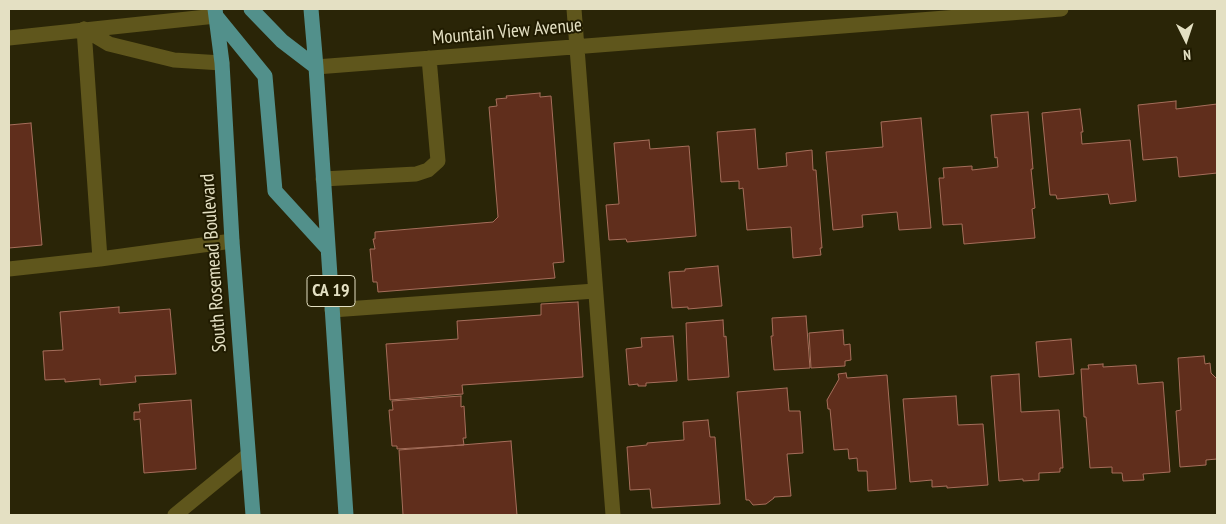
<!DOCTYPE html>
<style>
body{margin:0}
#map{position:relative;width:1226px;height:524px;overflow:hidden;background:#2a2507;font-family:"PT Sans Narrow",sans-serif}
canvas{display:block}
.frame{position:absolute;inset:0;border:10px solid #e4e0c3;pointer-events:none}
.north{position:absolute;left:1161px;top:15px;width:50px;height:50px;-webkit-text-stroke:4px #201b00;paint-order:stroke;rotate:176deg;font-size:14px;font-weight:700;line-height:20px;text-align:center;color:#e4e0c3}
.north::after{content:'';display:block;margin:auto;width:18px;height:22px;background:#e4e0c3;clip-path:polygon(50% 0,100% 100%,50% 72%,0 100%)}
</style>
<div id="map">
<canvas width="1226" height="524"></canvas>
<div class="frame"></div>
<div class="north">N</div>
</div>
<script>
const g = document.querySelector('canvas').getContext('2d');
g.lineJoin = 'round';
function paint(path, color) { g.fillStyle = color; g.fill(path, 'evenodd'); }
const toPath = rows => new Path2D(rows.map(r => 'M' + r).join(''));
function trace(path, color, width, dash) { g.strokeStyle = color; g.lineWidth = width; g.lineCap = dash ? 'butt' : 'round'; g.setLineDash(dash || []); g.stroke(path); }
function write(font, color, halo, rows, align = 'center') {
  g.font = font + ' "PT Sans Narrow",sans-serif'; g.lineWidth = 4; g.setLineDash([]); g.textBaseline = 'middle'; g.strokeStyle = halo; g.fillStyle = color; for (const [text, x, y, turn = 0] of rows) {
    g.save(); g.translate(x, y); g.rotate((+turn || 0) * Math.PI / 180); g.textAlign = isNaN(turn) ? turn : align; if (halo) g.strokeText(text, 0, 0); g.fillText(text, 0, 0); g.restore();
  }
}
const building = toPath([
 [540,93,540,97,551,96,564,262,553,263,555,278,378,292,377,282,373,282,370,249,375,249,373,239,375,239,375,232,493,222,498,217,489,107,497,106,496,99,507,98,506,96,540,93],
 [1176,101,1176,109,1217,104,1217,173,1179,177,1177,157,1143,160,1138,105,1176,101],
 [1080,109,1083,132,1081,132,1082,144,1130,140,1136,201,1110,204,1108,194,1057,199,1056,195,1050,195,1042,113,1080,109],
 [1028,112,1033,169,1031,169,1035,208,1032,209,1035,238,964,244,962,224,943,225,939,178,944,178,943,168,972,166,972,170,998,167,997,157,995,158,991,115,1028,112],
 [921,118,931,228,899,230,897,212,862,215,863,227,833,230,826,152,883,147,881,122,921,118],
 [31,123,42,245,9,248,9,125,31,123],
 [755,129,758,169,787,166,786,153,812,150,813,170,816,170,822,248,820,248,821,255,793,258,791,227,747,230,743,188,739,189,739,181,721,182,717,132,755,129],
 [649,140,650,149,689,146,696,236,627,242,626,239,609,240,606,205,619,204,614,143,649,140],
 [718,266,722,306,688,309,688,307,672,308,669,272,685,271,685,269,718,266],
 [578,302,583,377,462,385,463,394,390,400,386,344,458,339,457,321,541,315,541,304,578,302],
 [119,307,119,313,170,309,176,374,135,376,136,382,100,385,100,379,65,382,65,379,45,380,43,351,63,350,60,312,119,307],
 [806,316,810,368,774,370,771,336,773,336,772,318,806,316],
 [723,320,724,337,726,336,729,377,688,380,686,323,723,320],
 [843,330,844,345,850,344,851,360,845,361,845,366,811,368,809,333,843,330],
 [673,336,677,381,646,383,646,386,638,386,638,384,629,385,626,349,642,347,641,338,673,336],
 [1071,339,1074,374,1039,377,1036,342,1071,339],
 [1204,356,1205,364,1210,363,1211,373,1217,379,1217,459,1206,460,1206,465,1180,467,1176,411,1181,410,1178,358,1204,356],
 [1103,364,1103,367,1136,365,1138,384,1163,382,1170,472,1143,474,1144,480,1123,481,1122,473,1112,473,1112,467,1090,468,1086,417,1084,417,1081,369,1089,369,1088,365,1103,364],
 [846,373,847,378,887,375,896,489,868,491,867,471,858,471,857,458,849,459,848,449,834,450,830,409,828,409,827,400,839,379,838,374,846,373],
 [1019,374,1021,412,1059,410,1063,468,1060,468,1060,472,1039,473,1039,480,1023,481,1023,479,999,481,991,376,1019,374],
 [787,388,789,411,800,411,803,453,787,454,791,496,774,497,774,498,766,504,753,505,749,500,746,500,737,392,787,388],
 [461,396,461,407,464,406,466,438,463,438,464,445,397,449,397,446,392,446,389,410,393,410,392,401,461,396],
 [956,396,958,425,983,424,988,485,947,488,947,486,932,487,932,480,910,482,903,399,956,396],
 [191,400,196,469,144,473,140,419,134,420,134,412,140,412,139,404,191,400],
 [708,420,710,437,715,437,720,504,652,508,650,489,630,490,627,447,647,445,647,443,684,440,683,422,708,420],
 [511,441,517,515,403,515,399,450,511,441]
]);
const minor = toPath([
 [574,9,613,515],
 [84,29,100,259],
 [84,29,109,44,174,60,222,63],
 [9,38,216,16],
 [316,67,1061,9],
 [323,179,416,174,428,170,438,161,429,58],
 [9,269,100,259,232,241],
 [332,310,595,291],
 [175,515,248,455]
]);
const major = toPath([
 [215,9,222,63,232,241,253,515],
 [251,9,282,41,316,67],
 [311,9,316,67,346,515],
 [216,16,265,76,275,191,328,249]
]);
const shields = [
 [331,291,48]
];
const shieldNames = [
 ["CA 19",331,291]
];
const streetNames = [
 ["Mountain View Avenue",507,32,-5],
 ["South Rosemead Boulevard",214,263,-94]
];
paint(building, '#602e1c');
trace(building, '#a66e5b', 1);
trace(minor, '#5f561c', 15);
trace(major, '#52908b', 15);
for (const [x, y, w] of shields) { const box = new Path2D(); box.roundRect(x - w / 2, y - 15.5, w, 31, 4); g.fillStyle = '#201b00'; g.fill(box); trace(box, '#e4e0c3', 1); }
write('bold 18px', '#e4e0c3', null, shieldNames);
write('19px', '#e4e0c3', '#201b00', streetNames);
</script>
